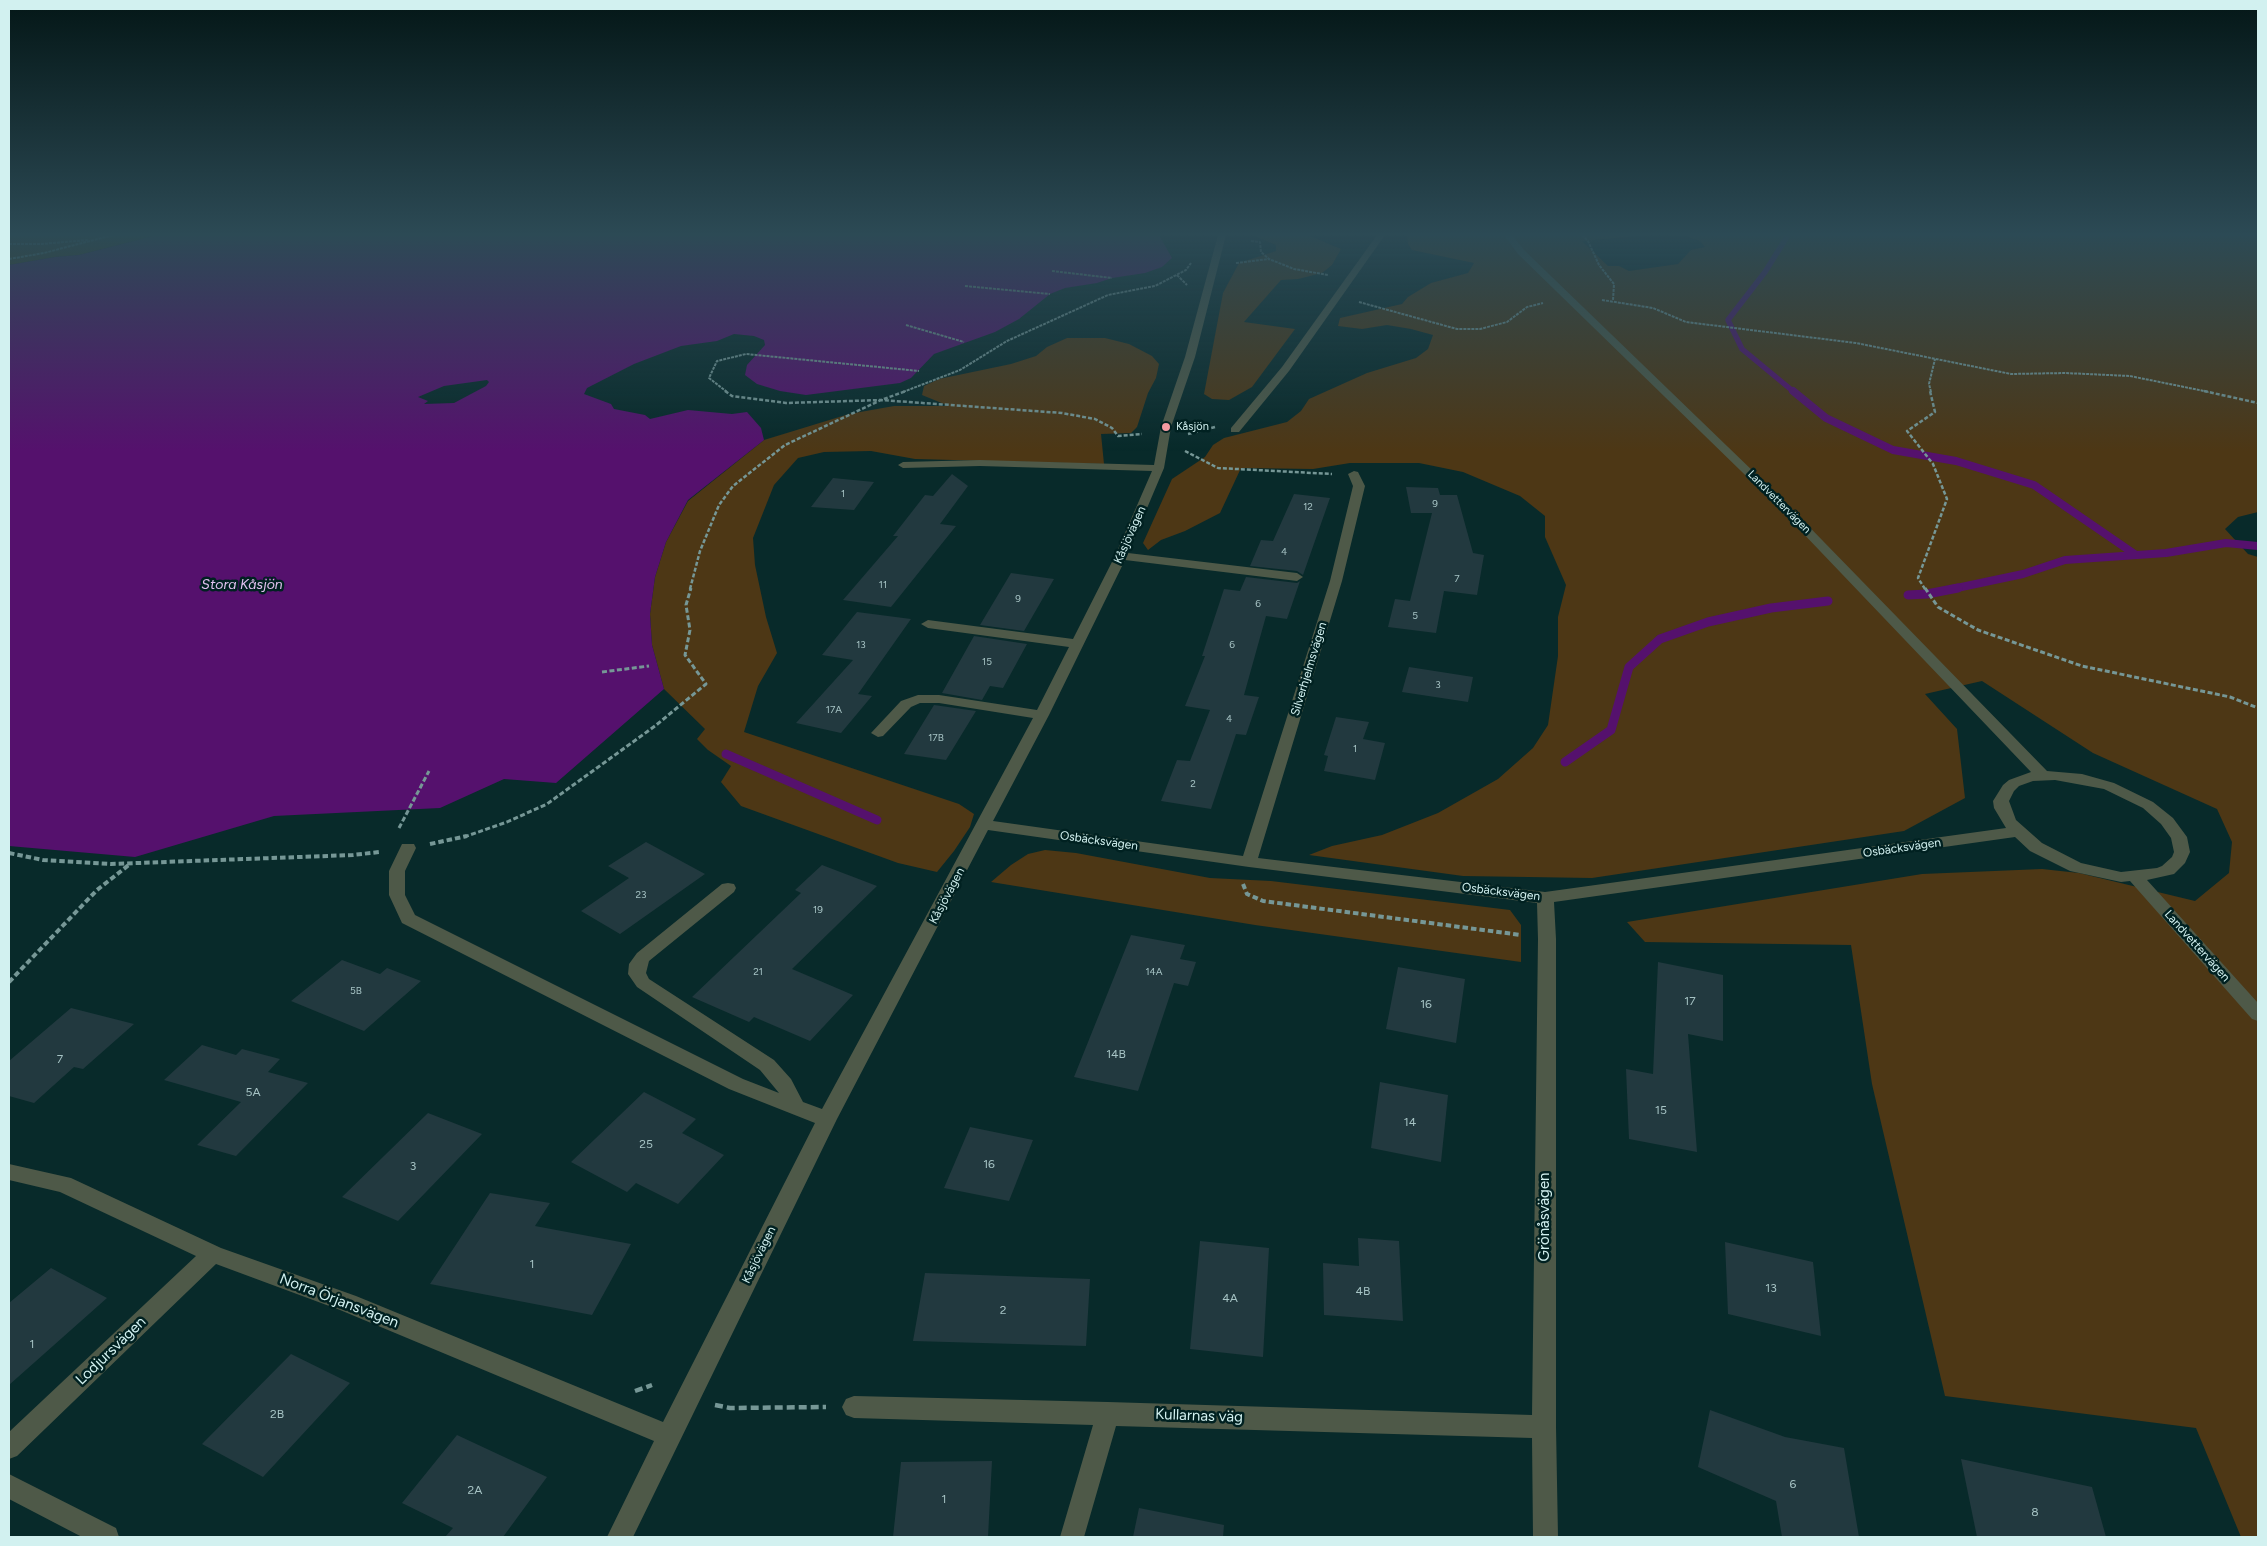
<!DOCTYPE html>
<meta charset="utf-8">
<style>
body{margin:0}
#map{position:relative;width:2267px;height:1546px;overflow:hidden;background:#082a2a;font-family:Figtree,sans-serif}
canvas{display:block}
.frame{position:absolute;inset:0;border:10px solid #d2f1f0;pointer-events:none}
</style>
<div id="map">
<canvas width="2267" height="1546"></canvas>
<div class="frame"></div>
</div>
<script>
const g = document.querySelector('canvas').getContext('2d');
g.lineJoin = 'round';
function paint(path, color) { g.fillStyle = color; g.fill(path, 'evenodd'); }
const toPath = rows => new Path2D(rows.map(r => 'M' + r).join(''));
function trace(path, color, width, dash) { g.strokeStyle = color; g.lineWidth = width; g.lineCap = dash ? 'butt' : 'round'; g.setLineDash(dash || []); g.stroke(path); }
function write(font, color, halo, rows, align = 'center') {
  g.font = font + ' Figtree,sans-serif'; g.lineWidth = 5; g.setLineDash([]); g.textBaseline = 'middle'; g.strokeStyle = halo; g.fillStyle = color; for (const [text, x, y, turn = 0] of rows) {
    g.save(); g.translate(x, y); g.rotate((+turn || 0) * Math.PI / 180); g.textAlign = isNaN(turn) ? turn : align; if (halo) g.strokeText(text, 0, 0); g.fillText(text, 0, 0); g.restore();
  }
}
const green = toPath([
 [9,235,157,235,79,255,55,257,9,265],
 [1252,235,1308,235,1341,249,1332,265,1322,273,1298,279,1281,280,1244,322,1295,329,1252,387,1229,400,1212,399,1204,394,1223,293,1239,263,1276,251,1276,245],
 [1407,235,1649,235,1582,241,1608,266,1619,266,1629,271,1678,264,1691,250,1705,247,1700,241,1686,236,1671,235,2258,235,2258,512,2238,517,2225,529,2248,554,2258,557,2258,1537,2241,1537,2196,1428,1945,1396,1872,1084,1851,945,1645,942,1627,922,1922,874,2042,869,2079,873,2195,901,2229,873,2232,842,2217,809,2093,753,1982,681,1925,694,1957,729,1965,798,1904,831,1592,878,1463,876,1309,855,1332,846,1382,835,1438,813,1498,779,1533,748,1548,725,1558,656,1558,617,1566,585,1545,537,1545,516,1520,496,1463,472,1419,463,1350,463,1313,469,1241,468,1220,513,1185,531,1161,540,1148,550,1143,543,1172,479,1205,457,1213,445,1224,438,1287,422,1301,411,1309,399,1367,373,1416,358,1428,349,1433,335,1411,329,1387,325,1362,329,1338,326,1340,318,1402,304,1408,297,1431,283,1468,273,1474,263,1412,250,1408,244],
 [1067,338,1105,338,1129,344,1152,356,1159,364,1156,378,1148,393,1137,427,1131,433,1101,434,1104,464,915,459,871,451,824,452,798,458,774,485,753,538,755,565,766,617,777,653,758,686,744,732,959,804,974,814,970,827,954,851,937,872,898,863,741,806,721,782,731,766,708,750,697,739,705,729,664,689,652,645,650,614,655,577,666,542,688,501,764,440,849,414,894,406,949,406,922,395,924,386,939,379,1011,364,1036,356,1047,347],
 [1045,850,1076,853,1210,878,1271,881,1510,910,1521,925,1521,962,1255,925,991,882,1011,865,1028,854]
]);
const water = toPath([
 [157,235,1159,235,1172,258,1162,267,1145,273,1112,278,1097,283,1065,288,1050,294,1019,319,995,332,934,354,911,378,900,383,806,395,780,391,757,384,745,375,747,365,765,345,764,340,754,336,734,334,717,341,681,346,634,364,587,388,584,394,611,404,614,409,645,415,650,419,688,410,732,414,747,412,761,428,764,440,688,500,666,542,655,577,650,614,652,645,664,689,556,783,504,779,440,808,274,816,135,857,9,846,9,265,55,257,79,255],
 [487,380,489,382,486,386,454,403,424,404,428,401,418,397,444,386]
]);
const streamFar2 = toPath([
 [1788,235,1765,272,1728,320,1742,349,1794,392]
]);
const streamFar1 = toPath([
 [1793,391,1826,418,1893,450,1956,461,2034,485,2136,555],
 [1952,589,2023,574,2065,560,2166,553,2226,543,2258,546]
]);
const stream = toPath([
 [1908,595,1927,594,1958,588],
 [726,754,877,820],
 [1565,762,1611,730,1629,667,1660,639,1708,622,1771,608,1828,601]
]);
const building = toPath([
 [952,474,968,486,940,524,956,526,891,607,843,600,898,536,893,536,925,495,933,496],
 [833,478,874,482,854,510,811,507],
 [1406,487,1438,488,1440,495,1457,495,1473,553,1484,555,1477,595,1444,591,1436,633,1388,627,1395,599,1410,601,1432,513,1411,513],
 [1294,494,1330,498,1303,575,1297,571,1250,566,1261,540,1273,541],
 [1011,573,1054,579,1024,631,980,625],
 [1246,577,1297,583,1300,581,1287,619,1266,616,1244,695,1259,697,1246,735,1236,734,1211,809,1161,801,1177,760,1190,761,1210,710,1185,706,1205,656,1202,656,1224,589,1240,591],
 [857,612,911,619,858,694,872,696,841,733,796,723,853,660,822,655],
 [974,636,1027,644,1003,688,990,686,982,700,942,693],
 [1409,667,1473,677,1468,702,1402,692],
 [934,705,976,711,946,760,904,754],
 [1336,717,1369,722,1363,739,1385,743,1375,780,1324,771,1328,756,1324,755],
 [646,842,705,874,620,934,581,911,629,878,608,866],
 [822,865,877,886,792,969,853,995,810,1041,754,1017,749,1022,692,997,801,893,795,890],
 [1131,935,1185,945,1180,959,1196,962,1188,986,1174,983,1138,1091,1074,1077],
 [342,960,380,974,387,968,421,981,364,1031,291,1001],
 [1658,962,1723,975,1723,1041,1688,1034,1697,1152,1629,1139,1626,1069,1653,1074],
 [1398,967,1465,979,1456,1043,1386,1029],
 [71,1008,134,1024,83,1069,74,1067,34,1103,9,1096,9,1061],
 [202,1045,236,1055,242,1049,280,1059,268,1072,308,1083,236,1156,197,1145,241,1102,164,1080],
 [1380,1082,1448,1095,1441,1162,1371,1148],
 [644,1092,696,1119,682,1133,724,1155,678,1204,636,1183,627,1192,571,1162],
 [428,1113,482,1134,398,1221,342,1197],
 [970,1127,1033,1140,1009,1201,944,1188],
 [490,1193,550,1203,535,1226,631,1244,592,1315,430,1284],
 [1358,1238,1399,1241,1403,1321,1324,1315,1323,1263,1359,1266],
 [1200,1241,1269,1248,1263,1357,1190,1349],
 [1725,1242,1813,1262,1821,1336,1728,1314],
 [51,1268,107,1298,9,1385,9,1303],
 [925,1273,1090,1279,1086,1346,913,1341],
 [291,1354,350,1383,263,1477,202,1444],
 [1710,1410,1785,1437,1844,1448,1859,1537,1782,1537,1776,1501,1698,1467],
 [457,1435,547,1477,503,1537,445,1537,453,1528,402,1503],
 [1961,1459,2092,1487,2106,1537,1977,1537],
 [992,1461,988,1537,893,1537,901,1462],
 [1139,1508,1224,1525,1223,1537,1133,1537]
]);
const pathFar4 = toPath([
 [1582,235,1588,241,1599,265,1614,284,1613,300],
 [1251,241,1260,242,1261,252,1269,259,1294,269,1328,275],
 [9,244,41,244,88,240],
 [9,259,44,253,113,235],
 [1236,263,1269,259],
 [1052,271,1112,278],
 [1177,275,1187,285],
 [965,286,1050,294],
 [1602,300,1653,308,1686,322,1856,343,2011,374,2065,373,2130,376,2209,392],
 [1359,302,1457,329,1480,329,1507,322,1527,307,1543,303],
 [906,325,964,342],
 [727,392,709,378,717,361,746,354,919,371],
 [903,392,960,370,1007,341,1108,295,1155,286,1186,270,1191,263],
 [1931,392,1929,384,1935,359]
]);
const pathFar3 = toPath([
 [725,391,732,396,786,403,881,400,1062,413,1095,419,1112,428,1118,436,1142,434],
 [2204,391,2258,403],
 [1188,434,1215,427],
 [1185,451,1218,468,1332,474],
 [690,589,700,551,719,505,733,486,785,445,881,400,906,391],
 [1925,589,1918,578,1947,499,1933,464,1907,431,1935,412,1930,391]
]);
const pathFar2 = toPath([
 [1925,588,1938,607,1978,630,2082,666,2230,697,2258,708],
 [602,672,649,666],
 [399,828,429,771],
 [464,837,507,822,547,804,655,726,706,684,685,655,690,630,686,605,691,588]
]);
const pathFar1 = toPath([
 [430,844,467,836],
 [9,853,43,860,111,864,353,855,379,852],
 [1243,884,1247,894,1263,901,1521,935],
 [9,982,97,890,130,864]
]);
const path = toPath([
 [635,1391,652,1385],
 [715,1405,730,1408,826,1407]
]);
const minor = toPath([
 [1218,235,1226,235,1195,357,1171,427,1164,468,1128,553,1297,573,1303,577,1297,581,1125,560,1049,715,993,821,1243,856,1330,581,1353,486,1348,474,1354,471,1358,472,1365,486,1342,581,1258,858,1545,892,2006,828,1994,808,1993,801,2003,785,2009,780,2031,772,1778,507,1518,254,1504,235,1512,235,1524,250,1786,503,2047,771,2082,774,2114,783,2153,802,2173,818,2187,837,2190,852,2185,863,2174,874,2147,880,2258,1003,2258,1021,2252,1019,2130,881,2121,882,2070,871,2030,851,2015,837,1554,902,1556,939,1556,1427,1558,1537,1533,1537,1532,1438,1116,1426,1084,1537,1060,1537,1093,1425,854,1418,846,1415,842,1407,846,1399,854,1396,1108,1402,1532,1415,1538,939,1537,903,1249,867,988,830,837,1119,633,1537,607,1537,654,1441,340,1310,216,1264,17,1456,9,1459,9,1432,196,1256,60,1192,9,1180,9,1164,71,1178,221,1248,356,1296,663,1422,815,1123,729,1089,402,923,389,895,389,871,402,844,414,844,416,848,405,871,405,895,415,915,743,1079,779,1093,760,1070,637,987,628,974,629,964,637,953,722,884,728,883,734,884,736,888,734,892,649,961,646,973,649,979,774,1060,791,1079,803,1102,822,1109,1033,718,939,703,920,703,911,707,883,736,878,737,871,733,901,701,918,695,939,695,1037,710,1069,647,928,628,921,624,928,620,1073,639,1115,556,1152,471,980,466,903,468,898,465,903,462,980,460,1154,465,1161,427,1185,357,1218,235],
 [2055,780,2104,789,2143,808,2161,824,2171,838,2174,852,2172,857,2162,866,2157,868,2121,872,2081,863,2042,843,2016,820,2009,801,2014,791,2019,786,2033,781,2055,780],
 [1377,235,1385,235,1289,371,1239,432,1231,432,1231,428,1282,367,1377,235],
 [9,1474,116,1528,119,1537,82,1537,9,1499,9,1474]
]);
const markers = [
 [1166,427,5,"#f49aa1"]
];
const numberNames = [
 ["1",843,494],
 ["9",1435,504],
 ["12",1308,507],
 ["4",1284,552],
 ["7",1457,579],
 ["11",883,585],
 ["9",1018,599],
 ["6",1258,604],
 ["5",1415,616],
 ["13",861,645],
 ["6",1232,645],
 ["15",987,662],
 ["3",1438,685],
 ["17A",834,710],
 ["4",1229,719],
 ["17B",936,738],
 ["1",1355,749],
 ["2",1193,784],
 ["23",641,895],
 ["19",818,910],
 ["21",758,972],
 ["14A",1154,972],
 ["5B",356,991]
];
const farPoinames = [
 ["Kåsjön",1176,427]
];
const farStreetnames = [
 ["Landvettervägen",1779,502,45]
];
const streetNames = [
 ["Kåsjövägen",1130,535,-66],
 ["Silverhjelmsvägen",1309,669,-73],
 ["Osbäcksvägen",1099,841,8],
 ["Osbäcksvägen",1902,848,-8],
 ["Osbäcksvägen",1501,892,7],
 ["Kåsjövägen",947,896,-62],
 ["Landvettervägen",2197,946,48],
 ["Kåsjövägen",759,1255,-64]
];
const nearNumbernames = [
 ["17",1690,1001],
 ["16",1426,1004],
 ["14B",1116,1054],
 ["7",60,1059],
 ["5A",253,1092],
 ["15",1661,1110],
 ["14",1410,1122],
 ["25",646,1144],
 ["16",989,1164],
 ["3",413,1166],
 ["1",532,1264],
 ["13",1771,1288],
 ["4B",1363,1291],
 ["4A",1230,1298],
 ["2",1003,1310],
 ["1",32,1344],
 ["2B",277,1414],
 ["6",1793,1484],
 ["2A",475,1490],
 ["1",944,1499],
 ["8",2035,1512]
];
const waterNames = [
 ["Stora Kåsjön",242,585]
];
const nearStreetnames = [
 ["Grönåsvägen",1545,1217,-90],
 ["Norra Örjansvägen",339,1301,21],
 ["Lodjursvägen",111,1351,-44],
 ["Kullarnas väg",1199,1416,2]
];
paint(green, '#4d3715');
paint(water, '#55116d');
trace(streamFar2, '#55116d', 5.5);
trace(streamFar1, '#55116d', 8);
trace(stream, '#55116d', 9);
paint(building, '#22393f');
trace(pathFar4, '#769796', 2, [3, 1]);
trace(pathFar3, '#769796', 2.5, [4, 2]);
trace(pathFar2, '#769796', 3, [5, 2.5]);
trace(pathFar1, '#769796', 4, [5.5, 3]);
trace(path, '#769796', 4.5, [8, 4]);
paint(minor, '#4e5948');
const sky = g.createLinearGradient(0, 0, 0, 451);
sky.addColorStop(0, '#041717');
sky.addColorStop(0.52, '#2c4a55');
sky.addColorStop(1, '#2c4a5500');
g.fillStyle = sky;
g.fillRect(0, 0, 2267, 451);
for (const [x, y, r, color] of markers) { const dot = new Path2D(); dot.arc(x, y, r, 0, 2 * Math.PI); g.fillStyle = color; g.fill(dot); trace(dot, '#002121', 2); }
write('10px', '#a6c3c4', null, numberNames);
write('11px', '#d2f1f0', '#002121', farPoinames, 'left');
write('11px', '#d2f1f0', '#002121', farStreetnames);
write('12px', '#d2f1f0', '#002121', streetNames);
write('12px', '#a6c3c4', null, nearNumbernames);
write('italic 14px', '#e1c1f0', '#002121', waterNames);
write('15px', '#d2f1f0', '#002121', nearStreetnames);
</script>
